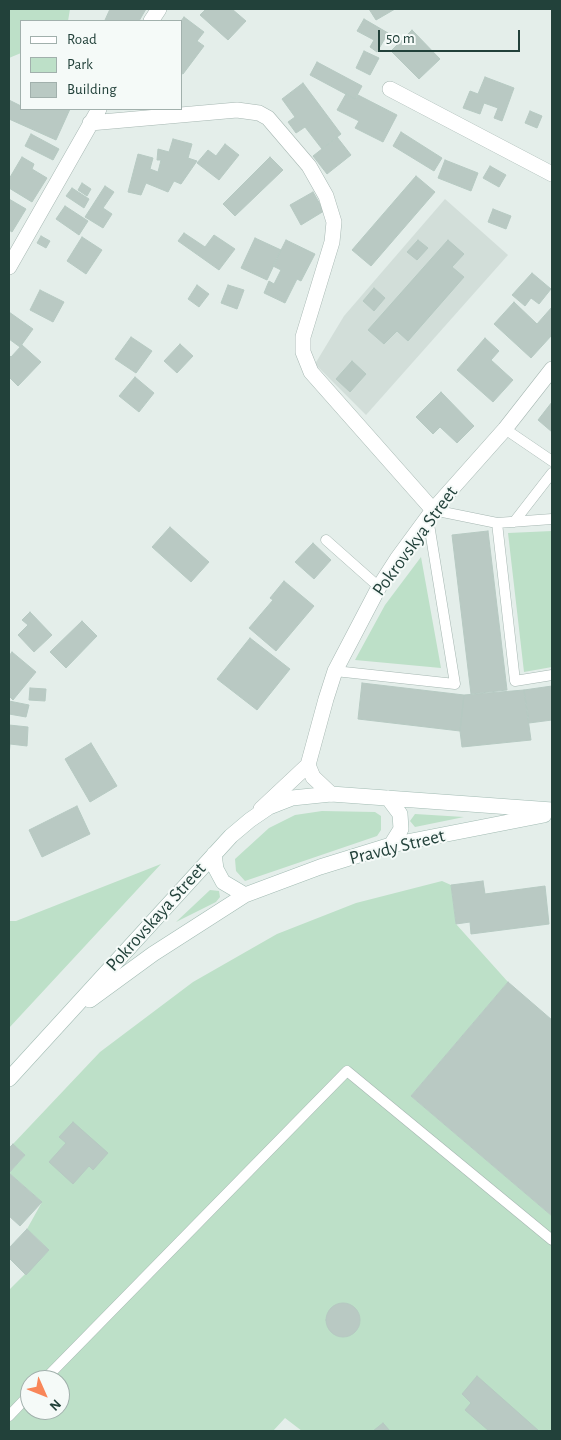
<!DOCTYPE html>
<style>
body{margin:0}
#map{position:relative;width:561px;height:1440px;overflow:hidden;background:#e4eeea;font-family:"Alegreya Sans",sans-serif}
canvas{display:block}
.frame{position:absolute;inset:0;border:10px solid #22413a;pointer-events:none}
.legend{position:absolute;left:20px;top:20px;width:162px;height:90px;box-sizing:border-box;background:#f5faf8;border:1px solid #a1b0ac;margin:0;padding:6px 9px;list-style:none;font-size:15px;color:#22413a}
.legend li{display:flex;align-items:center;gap:10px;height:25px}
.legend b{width:25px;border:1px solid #a1b0ac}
.north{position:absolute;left:20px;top:1370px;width:50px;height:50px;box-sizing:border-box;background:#f5faf8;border:1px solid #a1b0ac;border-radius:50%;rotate:134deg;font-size:14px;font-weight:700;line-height:20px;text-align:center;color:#22413a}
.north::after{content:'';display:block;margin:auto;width:18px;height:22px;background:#f88659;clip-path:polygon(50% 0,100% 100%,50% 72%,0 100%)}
.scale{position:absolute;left:378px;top:30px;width:142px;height:22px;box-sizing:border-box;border:2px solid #22413a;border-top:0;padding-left:6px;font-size:15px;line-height:18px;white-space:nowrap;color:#22413a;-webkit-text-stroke:4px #f5faf8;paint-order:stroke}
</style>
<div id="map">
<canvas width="561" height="1440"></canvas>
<div class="frame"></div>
<ul class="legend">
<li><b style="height:6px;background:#fff"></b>Road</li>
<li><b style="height:14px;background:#bde0c8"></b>Park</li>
<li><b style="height:14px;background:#b9c9c3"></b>Building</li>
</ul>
<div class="north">N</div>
<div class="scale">50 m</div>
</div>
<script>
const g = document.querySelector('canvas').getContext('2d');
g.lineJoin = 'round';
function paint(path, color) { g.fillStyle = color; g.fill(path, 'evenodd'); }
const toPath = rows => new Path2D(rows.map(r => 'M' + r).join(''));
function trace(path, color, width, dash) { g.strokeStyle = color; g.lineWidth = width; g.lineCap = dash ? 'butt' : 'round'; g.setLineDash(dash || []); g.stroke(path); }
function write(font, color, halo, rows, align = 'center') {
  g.font = font + ' "Alegreya Sans",sans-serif'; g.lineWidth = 4; g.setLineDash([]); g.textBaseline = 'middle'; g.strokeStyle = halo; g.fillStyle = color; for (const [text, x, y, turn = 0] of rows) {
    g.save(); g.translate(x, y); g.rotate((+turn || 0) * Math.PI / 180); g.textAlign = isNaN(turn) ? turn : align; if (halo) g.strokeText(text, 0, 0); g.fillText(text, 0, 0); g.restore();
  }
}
const built = toPath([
 [445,199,508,255,366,415,315,364,344,316]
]);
const green = toPath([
 [9,9,70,9,68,21,21,21,21,53,9,58],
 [552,531,552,667,524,672,508,533],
 [421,557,441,668,355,660,385,605],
 [322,811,375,812,381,816,381,830,377,836,245,881,236,871,235,859,269,828,295,815],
 [415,814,464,817,415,827,410,821],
 [161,864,9,1028,9,921,16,921],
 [442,881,451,885,456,924,508,982,411,1096,552,1216,552,1431,302,1431,285,1418,273,1431,9,1431,9,1290,49,1250,27,1229,42,1202,9,1173,25,1155,13,1144,100,1052,193,982,277,934,356,903],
 [30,1380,60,1380,60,1410,30,1410],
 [210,890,219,891,220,897,216,902,176,922]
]);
const building = toPath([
 [110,9,146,9,139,21,108,21,105,20,110,9],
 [206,9,232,9,246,21,228,40,200,15,206,9],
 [369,9,395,9,376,20,369,9],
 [184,17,204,32,197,41,204,46,183,74,181,73,181,21,184,17],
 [364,19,388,33,377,52,370,47,374,40,357,31,364,19],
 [412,30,440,59,419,79,391,51,412,30],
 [364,51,379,58,370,75,356,68,364,51],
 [317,62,362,86,355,99,310,75,317,62],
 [485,77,514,88,502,121,494,118,498,108,484,103,480,114,463,108,470,91,478,94,485,77],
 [303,83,341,134,322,149,305,127,296,133,288,122,295,117,282,99,303,83],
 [346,94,355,99,358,95,397,115,383,142,355,128,359,121,337,110,346,94],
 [9,100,21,106,21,109,70,109,56,140,9,119,9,100],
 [530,111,542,116,537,128,525,123,530,111],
 [401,132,442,158,434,171,393,146,401,132],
 [31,134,59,149,53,160,25,146,31,134],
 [337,137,351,155,327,174,313,156,337,137],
 [173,139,192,144,188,158,197,161,181,184,174,181,168,192,146,183,141,195,128,192,138,154,153,158,150,169,158,172,161,160,157,160,158,149,169,152,173,139],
 [225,144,239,155,219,180,197,163,208,150,216,156,225,144],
 [22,157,34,164,32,169,47,178,32,202,9,188,9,179,22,157],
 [270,157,283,170,235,216,223,204,270,157],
 [445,160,478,173,471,191,438,178,445,160],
 [490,166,506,175,499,187,483,178,490,166],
 [416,176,435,192,371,266,352,250,416,176],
 [82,183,91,189,87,196,78,190,82,183],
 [105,186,114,192,103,208,112,214,103,228,85,217,105,186],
 [72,188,89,199,84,208,66,196,72,188],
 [313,192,324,211,301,225,290,205,313,192],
 [9,199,26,209,12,232,9,230,9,199],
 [65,206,88,221,79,235,56,219,65,206],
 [493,209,511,216,506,229,488,222,493,209],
 [184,233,205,247,214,235,235,249,219,270,178,241,184,233],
 [41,236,50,241,46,248,37,243,41,236],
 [82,237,102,250,86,274,67,261,82,237],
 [255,238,281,250,267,280,241,268,255,238],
 [286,240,315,254,301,281,297,279,285,303,264,293,269,281,274,284,281,270,273,266,286,240],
 [418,240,428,248,417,260,407,252,418,240],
 [448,240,464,254,452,267,464,277,408,341,397,331,384,344,368,330,448,240],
 [532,273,551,289,539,304,531,298,525,306,512,295,532,273],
 [197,285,209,294,199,307,188,299,197,285],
 [228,285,244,290,237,309,221,303,228,285],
 [374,288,385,298,374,311,363,301,374,288],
 [40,290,64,302,53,322,30,310,40,290],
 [514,302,537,324,552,307,552,335,531,358,494,324,514,302],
 [9,312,33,329,20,347,9,339,9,312],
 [131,337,152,351,136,373,115,359,131,337],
 [485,338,499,351,491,360,513,380,493,402,457,370,485,338],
 [180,344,193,356,177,373,164,361,180,344],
 [22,345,41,362,18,386,9,377,9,355,11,357,22,345],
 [352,361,366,374,350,392,336,379,352,361],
 [135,377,154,393,139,412,119,396,135,377],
 [441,392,474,426,457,443,440,427,433,434,416,417,441,392],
 [552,402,552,432,538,420,552,402],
 [170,527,209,562,191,582,152,547,170,527],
 [488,531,507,690,471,694,452,535,488,531],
 [313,543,331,560,314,579,295,562,313,543],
 [284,581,314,606,276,651,249,628,273,600,270,598,284,581],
 [30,612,52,635,34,652,18,635,28,625,22,620,30,612],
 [82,621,97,636,66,668,50,652,82,621],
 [250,638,290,669,257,710,217,679,250,638],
 [12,652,36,672,13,700,9,696,9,656,12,652],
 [362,683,464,695,460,731,358,719,362,683],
 [552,686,552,720,529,723,524,690,552,686],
 [30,688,46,689,45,701,29,700,30,688],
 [524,690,531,740,462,747,460,731,464,695,524,690],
 [9,701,29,705,26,717,9,714,9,701],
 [9,725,28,727,27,746,10,744,9,756,9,725],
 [91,743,117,786,90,802,65,759,91,743],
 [77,806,90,834,42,857,29,830,77,806],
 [483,881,485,894,545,886,549,924,471,934,470,922,456,924,451,885,483,881],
 [508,982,552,1020,552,1216,411,1096,508,982],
 [73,1122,108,1153,93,1170,89,1166,73,1184,49,1162,66,1143,59,1137,73,1122],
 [13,1144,25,1155,9,1173,42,1202,20,1226,9,1216,9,1148,13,1144],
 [27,1229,49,1250,26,1275,9,1258,9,1248,27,1229],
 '326 1320a17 17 0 1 1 34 0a17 17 0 1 1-34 0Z',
 [477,1376,539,1431,489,1431,465,1410,471,1403,462,1394,477,1376],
 [383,1423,390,1431,373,1431,383,1423]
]);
const lane = toPath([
 [505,429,552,461],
 [433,510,497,523,552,519],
 [514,522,552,473],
 [497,523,515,681,552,675],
 [326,540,379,587],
 [335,671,455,684,428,518],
 [44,1380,347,1071,552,1240],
 [9,1416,30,1394]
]);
const street = toPath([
 [151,21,159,9],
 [390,89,552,174],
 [90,123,237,110,259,113,268,118,309,166,326,196,334,222,332,242,303,337,303,352,311,372,433,510],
 [9,267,99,109],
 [308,765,313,777,331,794],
 [261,809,308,765,326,699,335,671,379,587,397,559,433,510,505,429,552,369]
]);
const secondary = toPath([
 [388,798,400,814,401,829,391,845],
 [214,854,216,869,223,882,245,895],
 [90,1000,153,954,245,895,320,867,391,845,544,815],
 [9,1079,231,836,250,820,269,807,292,798,331,794,552,810]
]);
const streetNames = [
 ["Pokrovskya Street",415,541,-54],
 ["Pravdy Street",397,847,-14],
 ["Pokrovskaya Street",156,917,-48]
];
paint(built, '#d2ded9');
paint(green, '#bde0c8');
paint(building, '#b9c9c3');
trace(building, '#b6c9c2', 1);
trace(lane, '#a6b7b2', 11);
trace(street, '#a6b7b2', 16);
trace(secondary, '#a2bbb3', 16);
trace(lane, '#fff', 10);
trace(street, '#fff', 15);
trace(secondary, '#fff', 15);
write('19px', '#22413a', '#f5faf8', streetNames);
</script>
